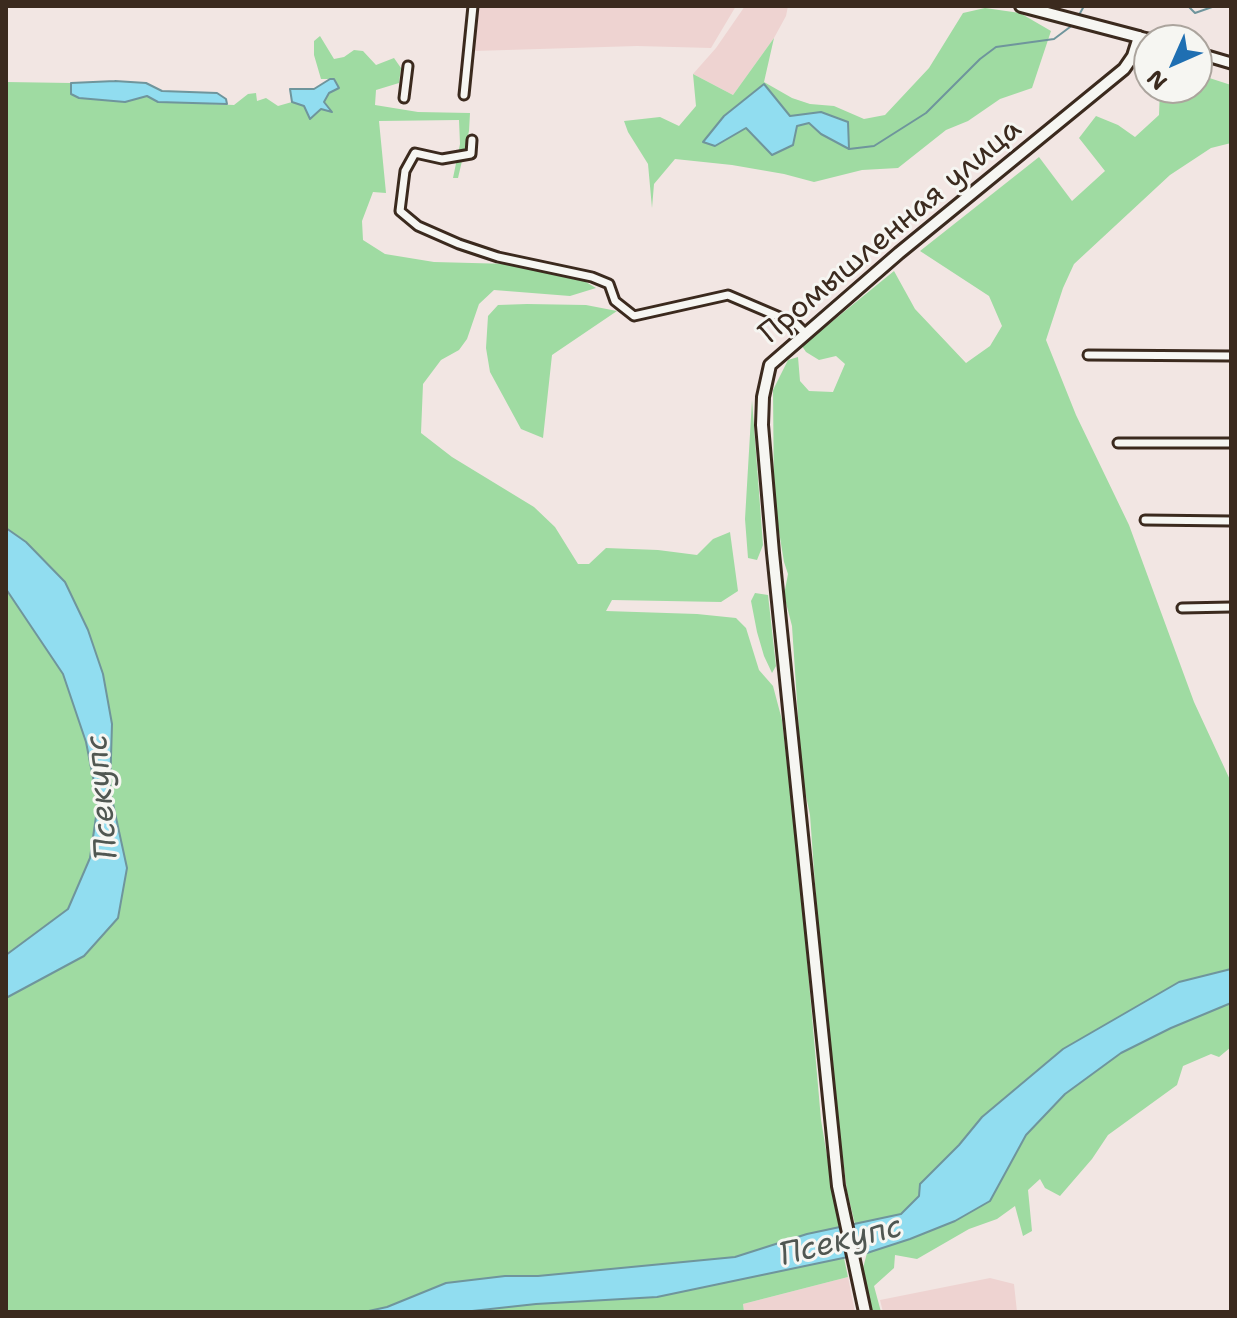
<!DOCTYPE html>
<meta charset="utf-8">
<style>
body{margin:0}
#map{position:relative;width:1237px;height:1318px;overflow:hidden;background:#f2e6e3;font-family:"Shantell Sans",sans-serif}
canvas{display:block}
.frame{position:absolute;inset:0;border:8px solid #3b2a1e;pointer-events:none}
.north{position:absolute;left:1133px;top:24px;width:80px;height:80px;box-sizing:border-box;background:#f6f6f2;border:2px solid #aba49d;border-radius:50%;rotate:225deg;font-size:22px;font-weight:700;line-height:32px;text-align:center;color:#3b2a1e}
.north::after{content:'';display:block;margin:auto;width:28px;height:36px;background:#1f6fb2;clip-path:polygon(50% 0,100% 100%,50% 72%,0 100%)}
</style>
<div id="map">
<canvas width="1237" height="1318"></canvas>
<div class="frame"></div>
<div class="north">N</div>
</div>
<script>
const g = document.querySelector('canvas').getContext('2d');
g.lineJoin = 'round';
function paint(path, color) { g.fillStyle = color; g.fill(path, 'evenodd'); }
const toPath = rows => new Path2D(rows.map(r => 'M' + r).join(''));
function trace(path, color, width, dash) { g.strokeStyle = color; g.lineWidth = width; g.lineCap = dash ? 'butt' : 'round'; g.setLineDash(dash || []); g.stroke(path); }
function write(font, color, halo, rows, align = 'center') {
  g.font = font + ' "Shantell Sans",sans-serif'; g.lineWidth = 6; g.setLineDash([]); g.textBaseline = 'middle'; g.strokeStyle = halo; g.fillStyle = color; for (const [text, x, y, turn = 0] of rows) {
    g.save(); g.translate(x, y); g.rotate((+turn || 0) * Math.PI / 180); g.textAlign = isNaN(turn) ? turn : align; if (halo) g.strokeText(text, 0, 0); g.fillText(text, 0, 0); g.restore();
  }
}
const built = toPath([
 [478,6,736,6,711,48,637,46,474,51],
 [745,6,788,6,786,16,774,38,733,95,693,74,716,48],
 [848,1277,855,1312,744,1312,743,1304],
 [990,1278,1014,1284,1017,1312,883,1312,880,1300]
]);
const green = toPath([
 [985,8,1020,13,1051,31,1032,88,1000,99,968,121,946,130,898,168,862,170,814,182,784,174,732,165,675,159,654,184,652,208,648,164,628,132,624,121,660,117,679,126,696,106,693,74,733,95,774,38,764,82,792,98,810,104,834,106,864,119,885,115,929,68,963,13],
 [320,36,334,59,344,57,354,50,363,51,376,65,394,58,401,68,399,83,376,90,375,105,418,112,470,113,469,131,458,178,453,178,460,144,459,120,379,121,386,193,373,192,362,221,363,240,385,254,434,262,510,264,581,279,596,288,570,296,494,290,479,304,467,339,459,350,441,360,423,384,421,433,452,457,534,507,555,527,578,564,589,564,606,548,658,550,697,555,713,539,730,532,738,591,721,602,612,600,606,611,697,614,736,618,746,628,759,670,773,686,782,720,800,878,821,1120,839,1227,807,1234,735,1257,538,1276,505,1276,446,1283,387,1307,364,1312,6,1312,6,998,84,956,118,918,127,868,110,790,112,724,103,674,88,630,65,582,26,542,6,528,6,82,71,83,71,94,125,102,147,96,158,102,234,105,248,94,256,93,257,101,266,98,278,106,292,102,305,106,310,118,321,109,331,111,324,102,334,79,321,79,314,55,314,41],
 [1197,74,1231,85,1231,143,1211,148,1170,175,1074,264,1063,288,1046,340,1076,415,1129,525,1194,702,1231,782,1231,969,1179,982,1063,1049,982,1117,920,1196,901,1214,855,1224,847,1191,825,1023,810,815,802,777,792,626,784,595,788,574,784,562,774,501,773,390,788,360,798,357,800,381,809,391,833,392,845,364,836,356,819,360,806,352,802,346,894,271,915,309,966,363,990,346,1002,326,989,296,920,251,1039,157,1072,201,1105,171,1079,138,1096,116,1118,125,1135,137,1159,115,1160,88,1197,88],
 [527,304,586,305,617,311,552,355,543,438,521,429,490,372,486,348,488,316,498,305],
 [752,400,763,545,757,560,748,558,745,519],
 [6,589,63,674,86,742,98,803,90,858,68,909,6,955],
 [755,593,768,595,776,666,772,673,764,656,757,632,751,601],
 [1231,1003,1231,1047,1219,1057,1211,1054,1183,1066,1177,1085,1108,1135,1092,1159,1060,1196,1045,1188,1040,1179,1028,1190,1032,1231,1023,1236,1015,1206,997,1219,969,1229,917,1259,895,1255,894,1268,874,1286,881,1312,870,1312,863,1268,867,1253,955,1221,990,1201,1026,1135,1065,1094,1121,1053,1171,1028],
 [844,1258,848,1277,743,1304,744,1312,463,1312,536,1304,657,1297]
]);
const water = toPath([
 [330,79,334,79,339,88,329,93,324,102,332,112,321,109,310,119,304,106,292,102,290,89,314,89,330,79],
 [115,81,146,83,162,91,217,93,226,99,227,104,158,102,147,96,125,102,79,98,71,94,71,83,115,81],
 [764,84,790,116,821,112,848,122,849,149,821,134,809,123,797,126,793,145,772,155,746,128,715,146,703,142,724,116,764,84],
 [6,528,26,542,65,582,88,630,103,674,112,724,110,790,127,868,118,918,84,956,6,998,6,955,68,909,90,858,98,803,86,742,63,674,6,589,6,528],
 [1231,969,1231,1003,1171,1028,1121,1053,1065,1094,1026,1135,990,1201,955,1221,910,1239,867,1253,657,1297,536,1304,463,1312,364,1312,387,1307,446,1283,505,1276,538,1276,735,1257,807,1234,901,1214,919,1196,920,1184,959,1145,982,1117,1063,1049,1179,982,1231,969]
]);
const stream = toPath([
 [1188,6,1195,13,1215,6],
 [1079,15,1084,6],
 [849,149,874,146,926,113,980,59,996,47,1054,39,1074,24]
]);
const minor = toPath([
 [464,95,473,6],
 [404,98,408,66],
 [472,140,471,154,442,159,415,153,405,171,400,211,418,226,459,244,498,257,592,277,609,284,615,301,634,316,728,295,796,324,805,333],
 [1088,355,1231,356],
 [1118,443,1231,443],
 [1145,520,1231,521],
 [1182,608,1231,607]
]);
const tertiary = toPath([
 [1139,37,1153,40],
 [1197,53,1231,63]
]);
const secondary = toPath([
 [865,1312,838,1186,773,553,762,425,763,397,770,365,899,253,1124,69,1133,56,1139,37,1021,6]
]);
const streetNames = [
 ["Промышленная улица",891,232,-40]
];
const waterNames = [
 ["Псекупс",103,797,-95],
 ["Псекупс",841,1242,-14]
];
paint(built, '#eed3d1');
paint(green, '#9fdba2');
paint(water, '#91ddf0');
trace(water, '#6f959c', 2);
trace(stream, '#6f959c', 2);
trace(minor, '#3b2a1e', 13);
trace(tertiary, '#3b2a1e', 15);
trace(secondary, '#3b2a1e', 16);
trace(minor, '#f6f6f2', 7);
trace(tertiary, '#f6f6f2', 9);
trace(secondary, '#f6f6f2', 10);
write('30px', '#3b2a1e', '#f6f6f2', streetNames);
write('italic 32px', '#505752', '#f6f6f2', waterNames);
</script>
